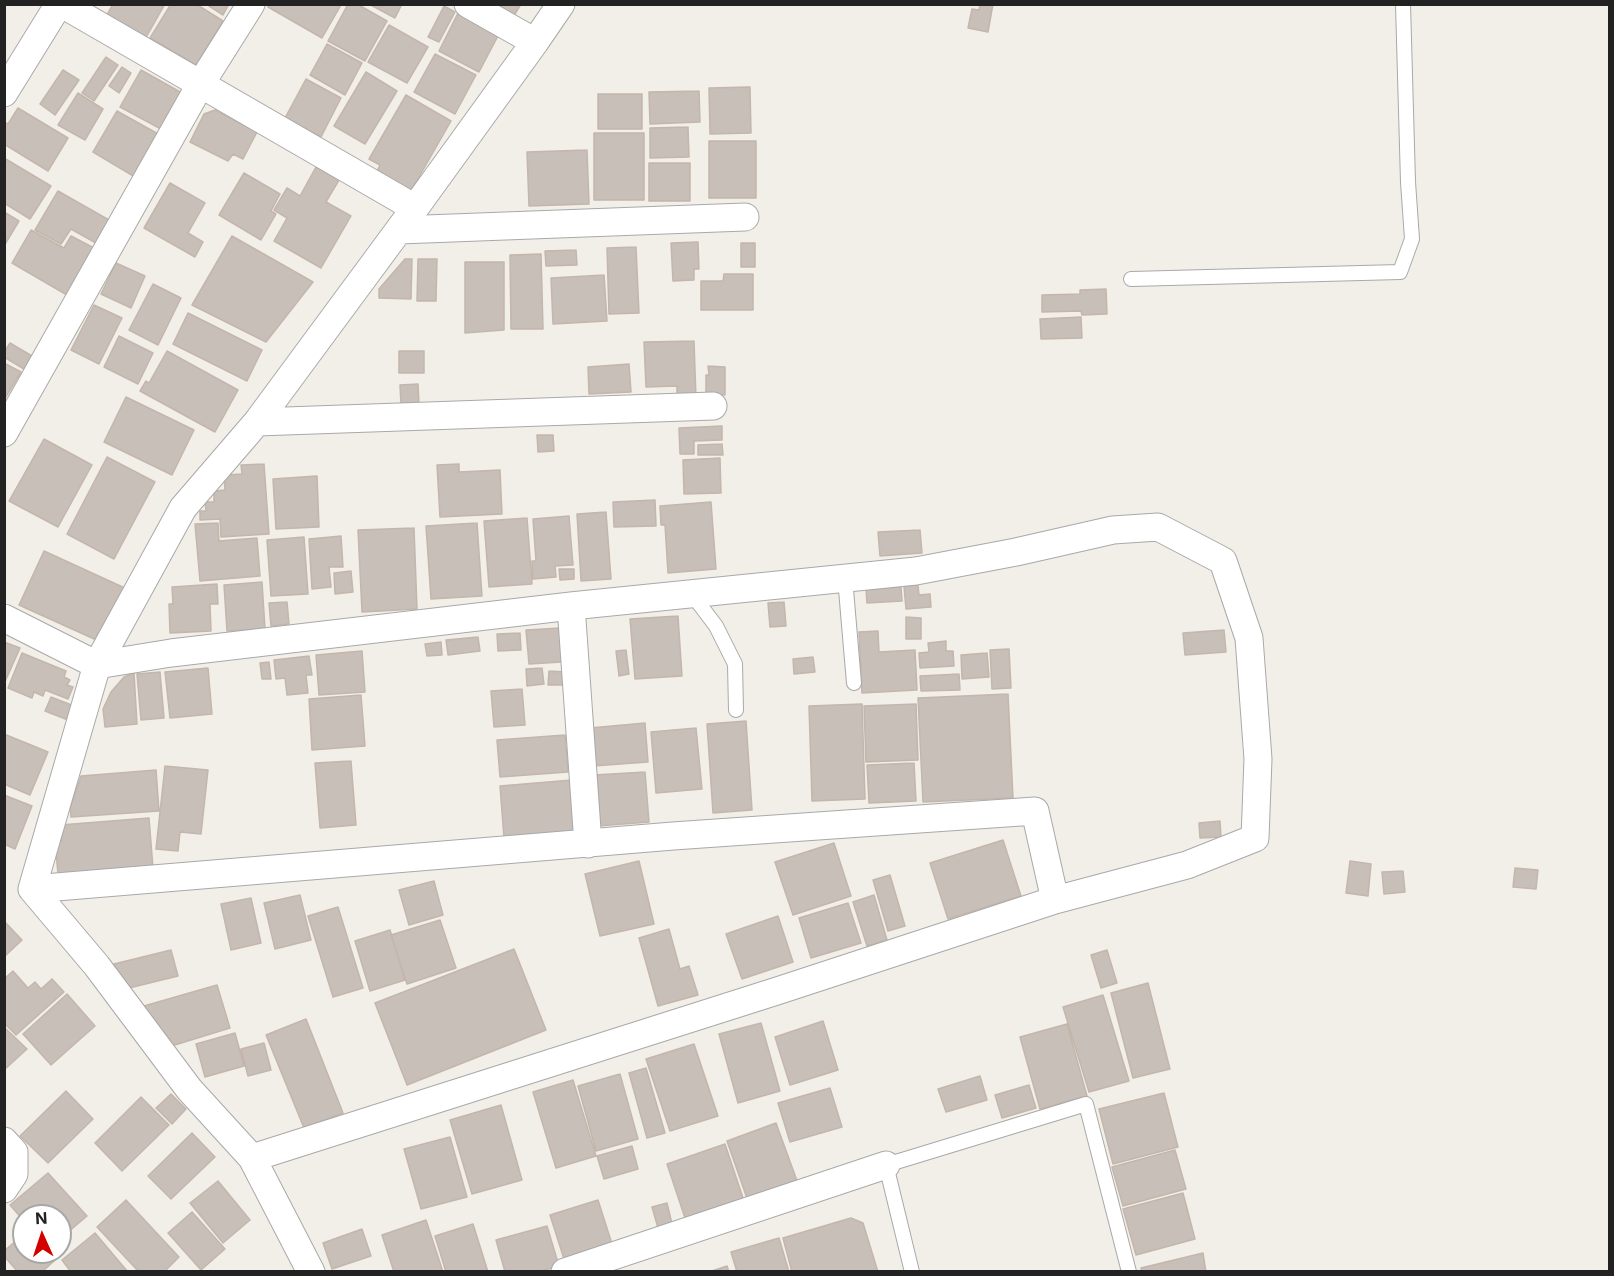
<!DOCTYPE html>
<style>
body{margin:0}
#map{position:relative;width:1614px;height:1276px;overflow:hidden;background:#f2efe9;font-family:Inter,sans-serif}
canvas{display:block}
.frame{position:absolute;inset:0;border:6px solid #222;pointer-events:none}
.north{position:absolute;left:12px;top:1204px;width:60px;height:60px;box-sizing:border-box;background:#fff;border:2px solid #a7a7a7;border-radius:50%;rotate:357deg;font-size:16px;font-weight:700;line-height:24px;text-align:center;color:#222}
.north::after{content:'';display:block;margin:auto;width:21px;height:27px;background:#d40000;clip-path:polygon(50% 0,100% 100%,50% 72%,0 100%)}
</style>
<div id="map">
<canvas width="1614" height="1276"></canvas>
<div class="frame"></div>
<div class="north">N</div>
</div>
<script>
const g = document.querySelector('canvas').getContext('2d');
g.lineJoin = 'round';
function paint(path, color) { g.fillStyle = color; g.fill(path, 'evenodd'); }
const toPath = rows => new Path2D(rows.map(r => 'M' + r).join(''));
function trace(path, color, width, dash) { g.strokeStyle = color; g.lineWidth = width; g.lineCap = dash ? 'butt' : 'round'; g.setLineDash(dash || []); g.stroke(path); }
const building = toPath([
 [113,4,165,4,144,41,105,18,113,4],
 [171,4,196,4,223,21,196,65,150,38,171,4],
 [210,4,229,4,223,15,209,6,210,4],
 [269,4,341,4,341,5,322,38,268,7,269,4],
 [348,4,357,4,387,21,365,61,328,41,348,4],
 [369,4,402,4,395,18,369,4],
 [487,4,521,4,512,19,487,4],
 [980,4,993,4,988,32,968,28,972,9,979,10,980,4],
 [444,6,455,12,439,42,428,37,444,6],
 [458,13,499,34,479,72,439,51,458,13],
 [389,25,428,47,407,83,368,62,389,25],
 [327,44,362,63,345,95,310,75,327,44],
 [435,54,476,75,455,114,414,92,435,54],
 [106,57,118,65,94,101,82,93,106,57],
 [122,67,131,73,119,93,109,86,122,67],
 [63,70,79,80,55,115,40,104,63,70],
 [141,70,182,93,161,129,120,107,141,70],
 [366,72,397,91,365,144,334,126,366,72],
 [306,79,341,98,321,137,285,118,306,79],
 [750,87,751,133,710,134,709,88,750,87],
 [699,91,700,122,650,124,649,92,699,91],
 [78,93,103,109,85,140,58,125,78,93],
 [598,94,642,94,642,129,598,129,598,94],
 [406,95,451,121,411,191,377,171,380,165,369,159,406,95],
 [18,108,68,138,48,171,4,144,4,122,8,124,18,108],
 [215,110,257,132,243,159,233,154,228,161,190,142,204,114,215,110],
 [117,111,160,135,135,177,93,152,117,111],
 [688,127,689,157,650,158,650,128,688,127],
 [594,133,644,133,644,200,594,200,594,133],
 [709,141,756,141,756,198,709,198,709,141],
 [587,150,589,204,529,206,527,152,587,150],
 [4,158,51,186,30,219,4,203,4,158],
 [649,163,690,163,690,201,649,201,649,163],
 [316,167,339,180,326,202,351,216,321,268,274,241,287,218,274,210,287,188,300,196,316,167],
 [244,173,280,194,271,211,276,214,261,240,219,215,244,173],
 [170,183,205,203,188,233,203,242,195,257,144,228,170,183],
 [58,191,109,220,96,243,71,229,61,244,35,230,58,191],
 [4,212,19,221,4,246,4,212],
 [31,230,64,248,71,236,94,248,67,295,12,263,31,230],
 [232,236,313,282,266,342,192,305,232,236],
 [698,242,699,269,694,269,694,280,673,281,671,243,698,242],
 [741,243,755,243,755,267,741,267,741,243],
 [636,247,639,313,609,314,607,248,636,247],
 [576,250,577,265,546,266,545,251,576,250],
 [541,254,543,329,511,329,510,255,541,254],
 [405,259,412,259,411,299,379,298,379,289,405,259],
 [418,259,437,259,436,301,417,301,418,259],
 [465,262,504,262,504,330,465,333,465,262],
 [116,263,145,276,131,308,101,294,116,263],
 [724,274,753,274,753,310,701,310,701,281,723,281,724,274],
 [604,275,607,321,553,324,551,278,604,275],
 [153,284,181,298,158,345,129,330,153,284],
 [1106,289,1107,314,1082,315,1081,311,1042,312,1042,295,1080,294,1080,290,1106,289],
 [94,305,122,318,99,364,71,350,94,305],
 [188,313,262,350,247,381,173,344,188,313],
 [1081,317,1082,338,1041,339,1040,319,1081,317],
 [119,336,153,353,138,384,104,367,119,336],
 [694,341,696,399,677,399,677,386,646,387,644,342,694,341],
 [10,343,32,356,24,369,4,357,4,352,10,343],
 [167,351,238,390,215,432,140,391,146,381,149,383,167,351],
 [399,351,424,351,424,373,399,373,399,351],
 [4,363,21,372,4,400,4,363],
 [629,364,631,392,589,394,588,367,629,364],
 [708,366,725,367,725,395,706,394,706,375,709,375,708,366],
 [418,384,419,404,401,405,400,385,418,384],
 [126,397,194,430,172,475,104,442,126,397],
 [722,426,722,440,694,441,694,454,680,454,679,428,722,426],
 [537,435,553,435,554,451,538,452,537,435],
 [44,439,92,465,58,527,9,501,44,439],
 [722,444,723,455,698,455,698,445,722,444],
 [107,457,155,482,114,559,67,534,107,457],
 [720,458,721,493,684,494,683,460,720,458],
 [264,464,269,534,221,537,220,519,200,520,200,511,206,511,205,502,214,502,214,491,225,490,224,475,242,474,241,465,264,464],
 [459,464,459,472,500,470,502,514,440,517,437,465,459,464],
 [317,476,319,527,276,529,273,479,317,476],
 [655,500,656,526,614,527,613,502,655,500],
 [711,502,716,569,668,573,665,525,661,525,660,506,711,502],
 [606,512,611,579,581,581,577,514,606,512],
 [569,516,573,565,555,566,556,577,533,579,532,561,536,561,533,519,569,516],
 [527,518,532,584,489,587,484,521,527,518],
 [218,523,219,541,257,538,260,576,200,581,195,524,218,523],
 [477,523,482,596,431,599,426,526,477,523],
 [414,528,417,609,362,612,358,530,414,528],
 [920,530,922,553,880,556,878,532,920,530],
 [341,536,343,567,329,567,331,587,312,589,309,539,341,536],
 [304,537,308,594,271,596,267,540,304,537],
 [44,551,127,589,103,643,19,605,44,551],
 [559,569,574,569,574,579,560,580,559,569],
 [351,571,353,592,335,594,334,573,351,571],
 [262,582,265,629,227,631,224,585,262,582],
 [217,584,218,604,210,604,211,631,170,633,169,604,173,604,172,587,217,584],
 [918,585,919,595,930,594,931,607,906,609,904,586,918,585],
 [901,587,902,601,867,603,866,589,901,587],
 [287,602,289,624,271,626,269,603,287,602],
 [784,602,786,626,770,627,768,603,784,602],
 [678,616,682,676,635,679,630,619,678,616],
 [906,617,921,618,921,639,906,639,906,617],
 [560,628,562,662,529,664,526,630,560,628],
 [1224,630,1226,652,1185,655,1183,633,1224,630],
 [878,631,879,652,915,650,917,690,862,693,859,632,878,631],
 [520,633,521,650,498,651,497,634,520,633],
 [478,637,480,651,448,655,446,640,478,637],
 [946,641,946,651,953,651,954,666,920,668,919,653,929,652,928,643,946,641],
 [4,642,20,648,4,684,4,642],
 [441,642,442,655,427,656,425,644,441,642],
 [1009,649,1011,688,992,689,990,650,1009,649],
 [626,650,629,674,619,676,616,651,626,650],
 [362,651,365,692,319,695,316,655,362,651],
 [22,653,66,671,64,677,70,680,67,685,73,687,68,699,45,690,43,696,34,692,32,698,8,688,22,653],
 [987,653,989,677,962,679,961,655,987,653],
 [309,656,312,675,306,675,308,693,287,695,285,678,276,679,274,660,309,656],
 [813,657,815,672,794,674,793,659,813,657],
 [269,662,271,679,262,679,260,663,269,662],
 [208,668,212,714,170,718,165,672,208,668],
 [542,668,544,684,527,686,526,669,542,668],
 [549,671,567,672,567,685,548,685,549,671],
 [160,672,164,718,141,720,137,674,160,672],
 [134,673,137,724,105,727,103,709,111,692,124,677,134,673],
 [959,674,960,690,921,691,920,676,959,674],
 [522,689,525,725,494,727,491,691,522,689],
 [1008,694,1013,798,923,802,918,698,1008,694],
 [361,695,365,746,312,750,309,699,361,695],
 [51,697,74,706,68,720,45,711,51,697],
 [862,704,865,799,812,801,809,706,862,704],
 [916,704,918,760,866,762,864,706,916,704],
 [746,721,752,810,713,813,707,724,746,721],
 [645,723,648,762,593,766,590,728,645,723],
 [696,728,702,789,656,793,651,732,696,728],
 [4,734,48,752,30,795,4,784,4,734],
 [565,735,568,772,500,777,497,740,565,735],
 [351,761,356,825,320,828,315,763,351,761],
 [914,763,916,801,869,803,867,765,914,763],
 [165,766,208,770,201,834,180,832,178,851,156,849,165,766],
 [156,770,159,811,71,817,70,808,81,776,156,770],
 [645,772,649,822,598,826,594,775,645,772],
 [572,780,576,832,504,838,500,786,572,780],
 [4,795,32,806,15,849,4,844,4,795],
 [149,818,153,868,58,874,55,841,62,841,60,825,149,818],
 [1220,821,1221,837,1200,838,1199,823,1220,821],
 [1003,840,1021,896,948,919,930,863,1003,840],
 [834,843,851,896,793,915,775,862,834,843],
 [639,861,654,924,600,936,585,874,639,861],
 [1350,861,1371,864,1368,896,1346,893,1350,861],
 [1515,868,1538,870,1536,889,1513,887,1515,868],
 [1403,871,1405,892,1384,894,1382,872,1403,871],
 [890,875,905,926,888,931,873,880,890,875],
 [434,881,443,915,409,925,399,890,434,881],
 [300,895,311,940,275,949,264,903,300,895],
 [874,895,887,940,867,946,853,902,874,895],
 [251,898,261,943,231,950,221,904,251,898],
 [848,903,861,943,811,958,799,918,848,903],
 [338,907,363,988,333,997,308,916,338,907],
 [778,916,793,962,742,979,726,934,778,916],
 [440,920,456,968,407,984,391,935,440,920],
 [5,922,22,940,4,957,4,922,5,922],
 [669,929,680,969,689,966,698,995,658,1006,639,938,669,929],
 [390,930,405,980,370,991,355,941,390,930],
 [514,949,546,1030,407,1085,375,1003,514,949],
 [171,950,178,976,121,990,114,964,171,950],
 [1107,950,1117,983,1101,988,1091,955,1107,950],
 [13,971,28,988,35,982,41,989,52,979,64,992,16,1035,4,1023,4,979,13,971],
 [1148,983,1170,1069,1133,1078,1111,993,1148,983],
 [217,985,230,1028,165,1048,137,1008,217,985],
 [67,994,95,1026,51,1065,23,1034,67,994],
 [1103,995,1129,1081,1089,1092,1063,1007,1103,995],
 [306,1019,343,1113,304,1128,266,1035,306,1019],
 [823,1021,838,1070,790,1085,775,1037,823,1021],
 [761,1023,780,1091,738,1103,719,1034,761,1023],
 [1067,1024,1087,1096,1040,1109,1020,1037,1067,1024],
 [4,1027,27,1049,4,1070,4,1027],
 [235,1033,244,1066,205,1077,196,1044,235,1033],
 [264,1043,271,1070,248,1076,241,1049,264,1043],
 [694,1044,718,1116,670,1131,646,1059,694,1044],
 [646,1068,665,1133,647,1138,629,1073,646,1068],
 [620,1074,638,1139,596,1151,578,1086,620,1074],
 [980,1076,987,1100,946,1112,938,1089,980,1076],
 [573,1080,596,1156,556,1168,533,1092,573,1080],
 [1029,1085,1036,1108,1002,1118,995,1095,1029,1085],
 [830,1088,842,1127,790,1142,778,1103,830,1088],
 [66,1091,93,1119,48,1163,20,1136,66,1091],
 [1164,1093,1178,1147,1113,1164,1099,1109,1164,1093],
 [171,1094,186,1109,172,1124,156,1108,171,1094],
 [141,1097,169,1125,122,1171,95,1143,141,1097],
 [501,1105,522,1180,472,1194,450,1120,501,1105],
 [776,1123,800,1189,750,1207,727,1141,776,1123],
 [192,1133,215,1157,171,1199,148,1176,192,1133],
 [450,1137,467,1197,421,1209,404,1149,450,1137],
 [725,1144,746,1207,688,1227,667,1164,725,1144],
 [632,1146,638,1169,604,1179,597,1156,632,1146],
 [1175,1150,1186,1189,1123,1206,1112,1167,1175,1150],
 [48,1173,87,1216,60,1239,60,1216,24,1216,24,1221,10,1205,48,1173],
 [218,1181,250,1220,223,1243,190,1203,218,1181],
 [1183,1193,1195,1239,1136,1255,1123,1209,1183,1193],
 [126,1200,179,1257,164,1272,139,1272,97,1227,126,1200],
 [598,1200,612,1244,564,1259,550,1215,598,1200],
 [667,1203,672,1224,658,1228,652,1207,667,1203],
 [192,1212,225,1249,201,1270,168,1233,192,1212],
 [851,1218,863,1223,878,1272,792,1272,783,1238,851,1218],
 [426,1220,443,1272,394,1272,382,1235,426,1220],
 [473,1224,488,1272,446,1272,435,1236,473,1224],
 [547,1226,559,1266,538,1272,505,1272,496,1240,547,1226],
 [362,1229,371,1256,332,1269,323,1243,362,1229],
 [95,1233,128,1272,71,1272,62,1260,95,1233],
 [24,1234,24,1252,46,1252,54,1261,42,1272,18,1272,4,1256,4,1251,24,1234],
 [779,1238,789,1272,737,1272,731,1252,779,1238],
 [1203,1253,1206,1272,1142,1272,1141,1268,1203,1253],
 [727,1266,729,1272,709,1272,727,1266]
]);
const service = toPath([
 [1131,279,1400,272,1412,239,1408,182,1403,4],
 [845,578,854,683],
 [691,593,716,626,735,664,736,710],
 [912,1272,886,1165,1086,1104,1129,1272]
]);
const minor = toPath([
 [62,4,415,208],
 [468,4,535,42],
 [4,93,59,4],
 [399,230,745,217],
 [257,422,713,406],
 [4,433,200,85,251,4],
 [571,606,588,844],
 [4,618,97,665,171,653,571,606,916,571,1016,552,1113,530,1158,527,1223,561,1249,638,1258,759,1255,838,1187,865,1055,900],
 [32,889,673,836,1035,811,1055,900,777,991,252,1158],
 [4,1141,14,1152,14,1174,4,1189],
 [311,1272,252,1158,189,1089,97,966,32,889,97,665,183,508,257,422,415,208,535,42,561,4],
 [565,1272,886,1165]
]);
paint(building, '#c7bfb8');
trace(building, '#c4b6ab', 1.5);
trace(service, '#a9a9a9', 16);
trace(minor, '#a9a9a9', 29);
trace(service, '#fff', 14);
trace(minor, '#fff', 27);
</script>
